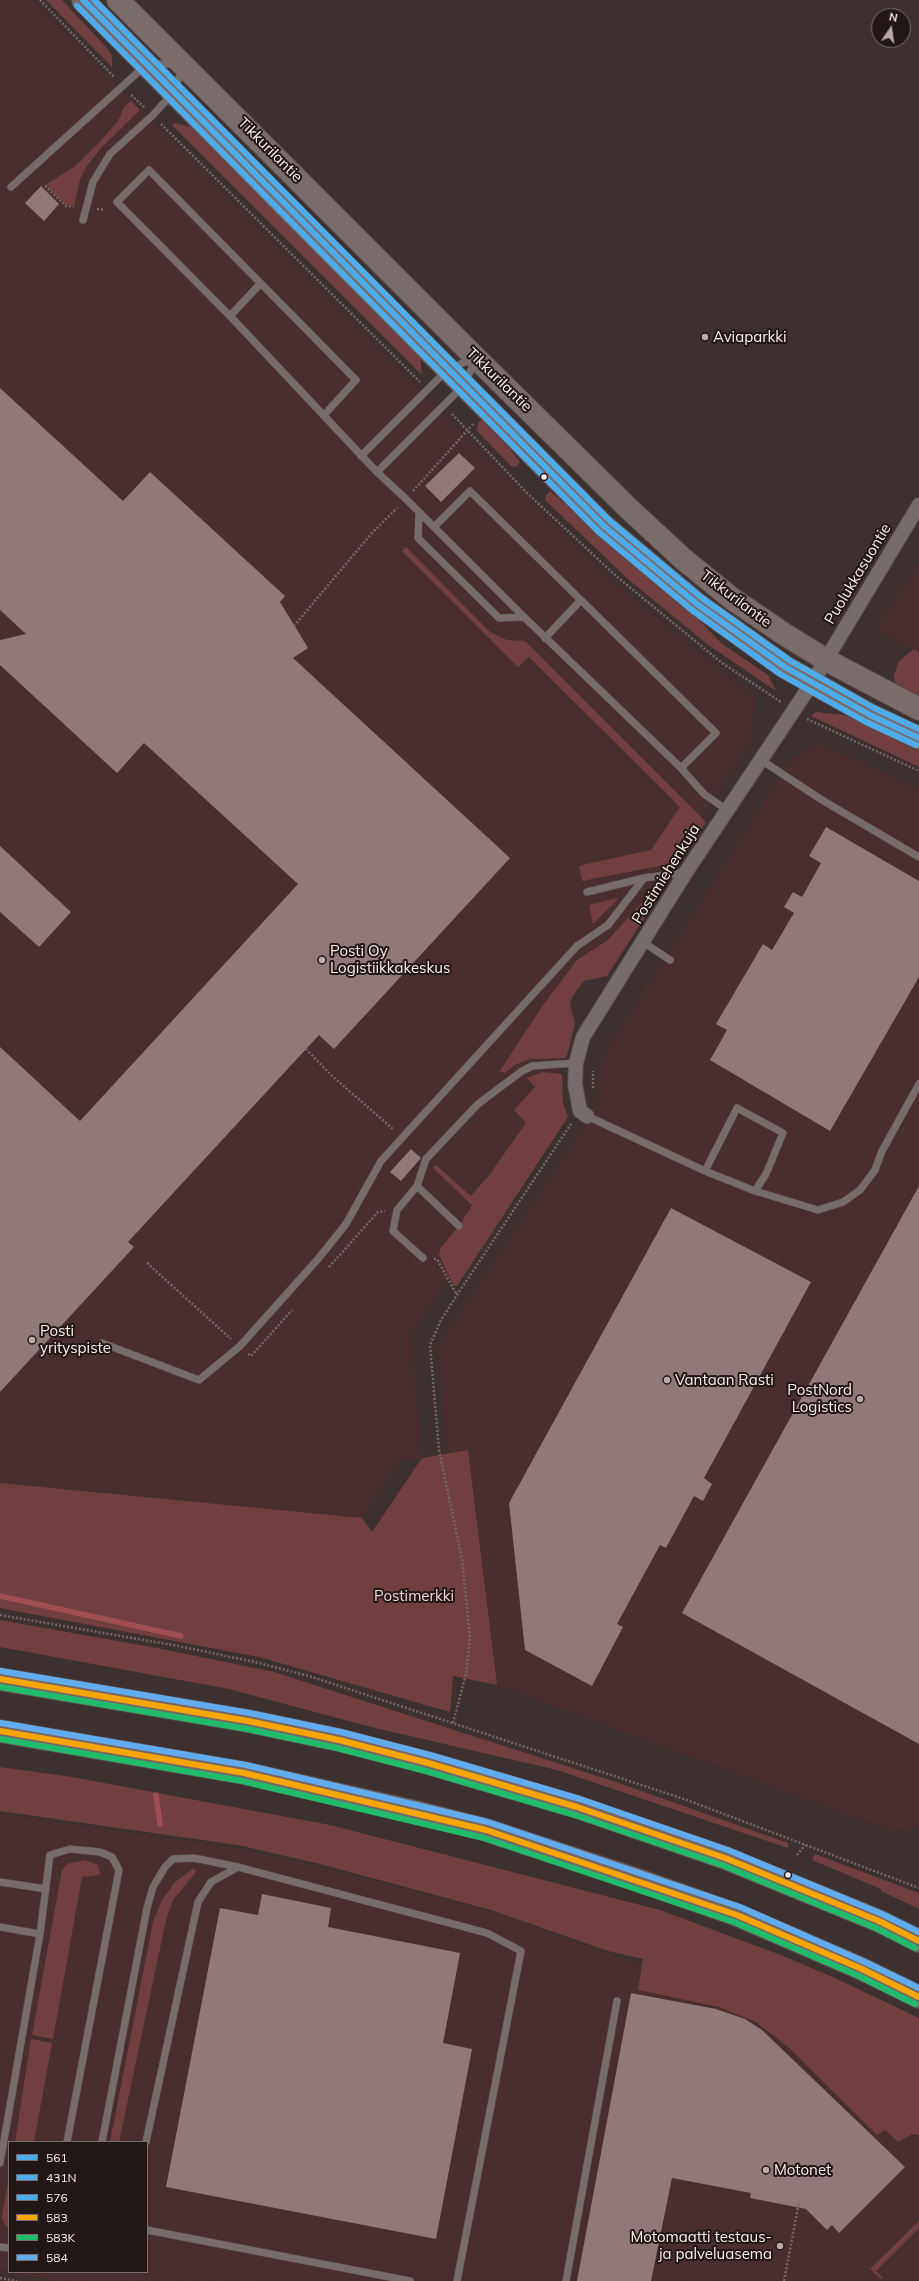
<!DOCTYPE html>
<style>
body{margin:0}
#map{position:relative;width:919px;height:2281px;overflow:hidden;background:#3d3030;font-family:Mulish,sans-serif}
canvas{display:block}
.legend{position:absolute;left:8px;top:2141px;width:140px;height:132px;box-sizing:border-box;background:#221717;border:1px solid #7a6d6d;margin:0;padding:5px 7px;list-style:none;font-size:12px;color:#fdeded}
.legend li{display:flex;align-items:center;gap:8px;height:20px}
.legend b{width:20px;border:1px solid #7a6d6d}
.north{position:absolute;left:871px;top:8px;width:40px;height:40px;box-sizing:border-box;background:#221717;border:1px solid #7a6d6d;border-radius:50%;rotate:13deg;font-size:11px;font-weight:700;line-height:16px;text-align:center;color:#fdeded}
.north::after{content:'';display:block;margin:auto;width:14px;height:18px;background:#baabab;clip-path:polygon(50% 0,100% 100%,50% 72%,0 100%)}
</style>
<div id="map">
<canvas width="919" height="2281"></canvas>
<ul class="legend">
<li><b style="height:5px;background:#4dace9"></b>561</li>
<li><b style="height:5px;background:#4dace9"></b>431N</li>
<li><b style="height:5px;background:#4dace9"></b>576</li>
<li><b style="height:5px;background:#f7a600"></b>583</li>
<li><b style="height:5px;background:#20bc6c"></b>583K</li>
<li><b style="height:5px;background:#60acee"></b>584</li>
</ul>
<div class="north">N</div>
</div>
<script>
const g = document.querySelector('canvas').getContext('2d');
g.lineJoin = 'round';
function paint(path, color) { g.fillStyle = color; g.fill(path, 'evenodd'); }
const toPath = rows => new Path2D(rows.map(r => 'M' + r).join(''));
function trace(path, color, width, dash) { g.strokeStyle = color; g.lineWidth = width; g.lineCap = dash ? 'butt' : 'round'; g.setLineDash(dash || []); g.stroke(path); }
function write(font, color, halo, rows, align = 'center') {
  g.font = font + ' Mulish,sans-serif'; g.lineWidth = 4; g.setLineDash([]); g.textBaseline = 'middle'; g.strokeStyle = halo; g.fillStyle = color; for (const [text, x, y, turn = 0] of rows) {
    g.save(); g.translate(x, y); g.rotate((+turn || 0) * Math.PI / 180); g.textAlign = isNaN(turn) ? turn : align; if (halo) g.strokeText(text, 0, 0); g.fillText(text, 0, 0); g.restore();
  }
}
const built = toPath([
 [0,0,32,0,470,441,611,580,755,699,750,743,600,970,584,967,562,1002,569,1018,550,1126,410,1336,422,1458,399,1461,362,1518,0,1483],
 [919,563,919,652,876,628],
 [818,743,919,789,919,1827,894,1832,497,1685,468,1450,447,1452,438,1345,574,1141,598,1100,601,1060,790,761],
 [0,1813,239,1848,385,1883,490,1911,603,1951,763,2012,919,2097,919,2280,58,2281,9,2272,147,2272,147,2142,9,2142,9,2272,0,2270]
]);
const green = toPath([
 [46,0,62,0,106,47,112,56,112,67],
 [131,101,140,110,101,148,86,167,80,179,74,206,66,205,45,185,74,167,98,144,118,121,124,107],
 [175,123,190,127,202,134,420,356,422,375,172,125],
 [484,417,520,462,517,466,512,467,508,463,477,431,478,423],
 [550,491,698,619,721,643,768,675,776,691,707,644,629,580,545,500,546,495],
 [406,547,490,632,507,640,525,641,706,822,686,853,676,862,664,865,582,881,579,867,582,865,651,850,680,807,529,657,518,667,402,551],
 [914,649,919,652,919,698,896,687,894,675,899,661],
 [816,712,844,715,919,749,919,767,811,716],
 [647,897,650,904,649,911,607,976,584,981,574,994,570,1003,575,1024,567,1055,565,1058,530,1059,517,1064,504,1073,500,1071,543,1005,577,960,608,940],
 [617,898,617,900,593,924,589,905],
 [542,1072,562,1074,563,1103,568,1117,457,1286,454,1286,439,1255,441,1247,459,1226,472,1205,433,1168,436,1165,471,1196,490,1174,526,1123,514,1110,535,1087,527,1078],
 [468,1450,497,1685,453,1676,450,1712,259,1657,0,1608,0,1483,362,1518,372,1532,422,1458],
 [0,1620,157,1648,274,1672,616,1782,788,1843,788,1848,557,1770,371,1727,229,1689,0,1647],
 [0,1767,72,1777,330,1825,660,1910,781,1955,835,1978,919,2018,919,2135,912,2134,898,2142,885,2130,877,2135,788,2047,756,2022,719,2007,638,1990,643,1959,608,1951,491,1910,320,1864,238,1845,0,1811],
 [815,1854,919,1893,919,1909,881,1891,881,1889,812,1860],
 [85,1860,98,1865,100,1875,82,1877,53,2039,32,2035,62,1870,67,1864],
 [194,1868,196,1872,173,1900,166,1920,119,2142,110,2142,153,1922,162,1900,175,1882],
 [31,2039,52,2043,34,2142,15,2142],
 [9,2177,9,2228,5,2225,2,2217],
 [919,2221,919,2228,876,2271,883,2278,881,2279,870,2269]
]);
const stream = toPath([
 [0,1596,181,1636],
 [156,1795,160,1824]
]);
const building = toPath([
 [41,186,59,204,44,221,25,203],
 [0,388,123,501,150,472,285,596,280,602,308,648,293,658,510,858,334,1049,319,1035,128,1242,134,1247,0,1392,0,1047,80,1121,298,884,144,743,117,773,0,665,0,640,26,634,0,610],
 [459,453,475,468,441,502,425,486],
 [826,827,919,881,919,977,830,1131,710,1060,727,1030,716,1024,763,944,772,950,794,913,784,907,793,892,802,897,821,863,809,856],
 [0,846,71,912,39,947,0,912],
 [411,1149,421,1158,401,1181,390,1172],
 [919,1186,919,1744,682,1613],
 [671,1208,811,1282,704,1478,712,1484,703,1501,694,1496,666,1548,660,1545,617,1624,623,1627,592,1686,525,1650,509,1503],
 [262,1894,331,1908,328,1927,460,1953,443,2043,472,2049,436,2239,166,2187,220,1908,258,1915],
 [631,1993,716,2009,745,2019,762,2030,905,2167,839,2233,832,2225,827,2230,806,2209,750,2198,751,2193,672,2178,651,2281,577,2281]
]);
const path = toPath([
 [40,0,114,77],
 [131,95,144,107],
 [161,124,420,382],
 [45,186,66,206,74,207],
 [97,209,105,210],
 [452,414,527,493,616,576,722,663,781,702],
 [413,491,474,423],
 [294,626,371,534,397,508],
 [807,719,919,771],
 [306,1049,331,1075,394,1130],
 [593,1088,593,1071],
 [434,1259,437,1259,457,1295],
 [147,1263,231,1339],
 [329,1267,378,1212,385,1211],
 [248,1354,251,1356,292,1310],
 [0,1615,178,1646,255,1662,309,1676,687,1800,919,1888],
 [453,1723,466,1674,470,1638,462,1559,439,1450,430,1345,441,1320,457,1295,571,1124],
 [797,1855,805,1845],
 [0,2278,17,2281],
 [784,2281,799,2202]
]);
const lane = toPath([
 [11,187,147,64,175,64],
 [83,220,93,182,110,154,153,115,174,92,182,69],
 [230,316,260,284],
 [324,415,356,380,149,170,117,202,230,316,377,472,406,499,524,617,681,768,704,794,727,810],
 [361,456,448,369,473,359],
 [377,472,464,385,475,361],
 [419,514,418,538,499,618,524,617],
 [434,527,470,491,716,733,681,768],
 [545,638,581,600],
 [761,760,822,800,919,857],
 [587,892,644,878,686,872],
 [643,942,670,960],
 [587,1116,705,1171,755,1191,818,1210,843,1202,860,1190,875,1170,882,1151,919,1084],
 [705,1171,737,1108,783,1133,766,1174,755,1191],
 [417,1186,459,1226],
 [423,1258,393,1231,397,1210,417,1186,426,1159,478,1104,522,1071,532,1066,576,1063],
 [102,1343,199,1380,240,1346,318,1259,346,1224,381,1161,577,946,608,925,644,878],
 [0,1882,46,1889],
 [0,1927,40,1934],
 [102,2142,147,1908,153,1887,165,1867,173,1859,194,1858,238,1867],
 [146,2142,198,1902,211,1882,238,1867,487,1933,521,1951,457,2281],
 [0,2163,40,1934,50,1855,70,1849,100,1852,112,1857,119,1870,67,2142],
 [147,2230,410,2281],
 [0,2247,9,2248],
 [566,2281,617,2001]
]);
const street = toPath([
 [587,1116,580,1111,575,1084,576,1063,583,1037,686,872,812,683,919,505]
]);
const primary = toPath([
 [83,0,275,196,604,526,697,604,785,667,870,715,919,738],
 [118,0,476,358,627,507,682,558,731,598,784,634,826,660,919,709]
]);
const highway = toPath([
 [0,1679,248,1721,339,1740,428,1763,577,1807,725,1858,879,1921,919,1941],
 [0,1731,244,1773,420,1813,486,1830,638,1880,737,1915,862,1969,919,1997]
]);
const bus1 = toPath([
 [83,0,604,526,697,604,785,667,870,715,919,738]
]);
const bus2 = toPath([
 [77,6,599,532,692,610,780,674,866,722,916,745]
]);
const bus3 = toPath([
 [94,0,609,520,702,598,789,660,874,708,919,729]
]);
const bus4 = toPath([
 [0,1679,248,1721,339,1740,428,1763,577,1807,725,1858,879,1921,919,1941],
 [0,1731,244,1773,486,1830,737,1915,862,1969,919,1997]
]);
const bus5 = toPath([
 [0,1687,247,1729,337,1748,426,1771,575,1815,722,1865,876,1928,915,1948],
 [0,1739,242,1781,484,1838,734,1922,859,1976,915,2004]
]);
const bus6 = toPath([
 [1,1671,250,1713,341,1732,430,1755,580,1799,728,1850,882,1914,919,1932],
 [1,1723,246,1765,488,1822,740,1907,865,1962,919,1988]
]);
const markers = [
 [705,337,4,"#baabab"],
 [544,477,3.5,"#fdeded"],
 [322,960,4,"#baabab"],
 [32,1340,4,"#baabab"],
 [667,1380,4,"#baabab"],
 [860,1399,4,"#baabab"],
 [788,1875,3.5,"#fdeded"],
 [766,2170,4,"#baabab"],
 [780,2246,4,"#baabab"]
];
const streetNames = [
 ["Tikkurilantie",270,150,45],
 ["Tikkurilantie",499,380,44],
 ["Puolukkasuontie",858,574,-59],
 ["Tikkurilantie",736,599,37],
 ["Postimiehenkuja",666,874,-58]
];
const poiNames = [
 ["Aviaparkki",713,337],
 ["Posti Oy",330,951],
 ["Logistiikkakeskus",330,968],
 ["Posti",40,1331],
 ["yrityspiste",40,1348],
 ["Vantaan Rasti",675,1380],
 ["PostNord",852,1390,"right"],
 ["Logistics",852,1407,"right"],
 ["Motonet",774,2170],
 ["Motomaatti testaus-",772,2237,"right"],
 ["ja palveluasema",772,2254,"right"]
];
const parkNames = [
 ["Postimerkki",414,1596]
];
paint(built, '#4a2e2f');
paint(green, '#723f40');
trace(stream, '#9f4e52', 5.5);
paint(building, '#917979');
trace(lane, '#574c4c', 8);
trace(street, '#574c4c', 16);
trace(primary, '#574c4c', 24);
trace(highway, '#574c4c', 24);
trace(path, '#726767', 2.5, [2, 2]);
trace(lane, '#776c6c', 7);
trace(street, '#776c6c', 14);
trace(primary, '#7b6c6c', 22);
trace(highway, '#796767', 22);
trace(bus1, '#4dace9', 6);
trace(bus2, '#4dace9', 6);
trace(bus3, '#4dace9', 6);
trace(bus4, '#f7a600', 6);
trace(bus5, '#20bc6c', 6);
trace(bus6, '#60acee', 6);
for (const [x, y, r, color] of markers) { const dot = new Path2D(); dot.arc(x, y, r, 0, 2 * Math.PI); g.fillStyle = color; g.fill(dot); trace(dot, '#221717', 1.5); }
write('15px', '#fdeded', '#221717', streetNames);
write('15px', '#fdeded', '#221717', poiNames, 'left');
write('15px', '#f0d6d6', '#221717', parkNames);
</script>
